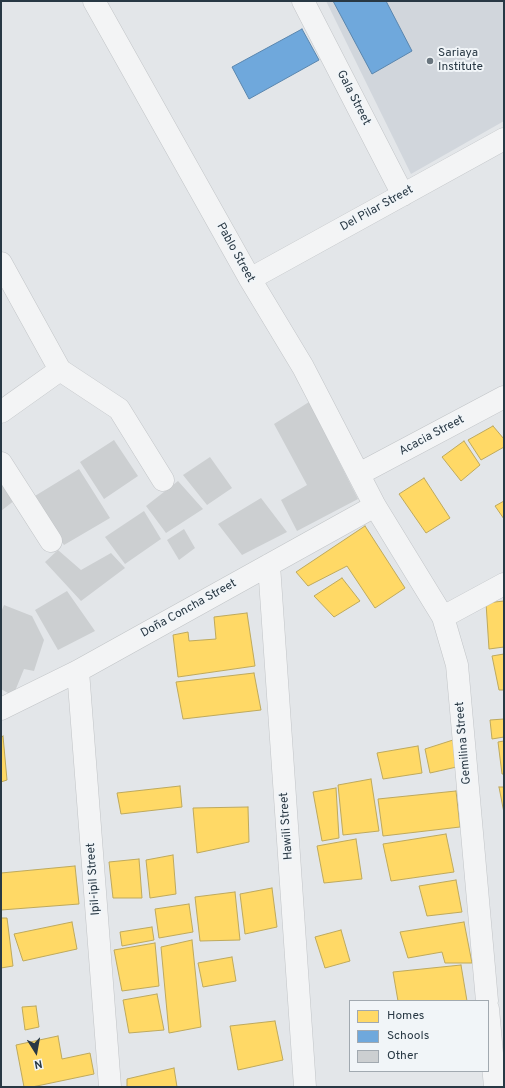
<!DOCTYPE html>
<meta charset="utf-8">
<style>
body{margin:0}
#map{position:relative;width:505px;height:1088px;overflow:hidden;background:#e3e6e9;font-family:Overpass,sans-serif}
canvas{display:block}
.frame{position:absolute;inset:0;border:2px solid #283844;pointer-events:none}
.legend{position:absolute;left:349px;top:1000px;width:140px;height:72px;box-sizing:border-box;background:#f1f5f8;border:1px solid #a1a9b0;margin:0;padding:5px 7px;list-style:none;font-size:12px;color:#283844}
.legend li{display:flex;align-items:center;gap:8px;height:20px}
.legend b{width:20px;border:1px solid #a1a9b0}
.north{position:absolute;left:16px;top:1032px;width:40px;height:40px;-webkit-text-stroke:3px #f1f5f8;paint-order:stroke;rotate:169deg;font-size:11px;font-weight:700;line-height:16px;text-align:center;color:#283844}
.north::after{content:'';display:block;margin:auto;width:14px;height:18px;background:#283844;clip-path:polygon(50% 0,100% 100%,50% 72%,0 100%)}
</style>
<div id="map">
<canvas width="505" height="1088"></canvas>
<div class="frame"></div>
<ul class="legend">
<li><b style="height:11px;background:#ffd966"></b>Homes</li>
<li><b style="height:11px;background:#6fa8dc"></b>Schools</li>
<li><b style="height:11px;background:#cccfd1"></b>Other</li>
</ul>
<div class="north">N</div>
</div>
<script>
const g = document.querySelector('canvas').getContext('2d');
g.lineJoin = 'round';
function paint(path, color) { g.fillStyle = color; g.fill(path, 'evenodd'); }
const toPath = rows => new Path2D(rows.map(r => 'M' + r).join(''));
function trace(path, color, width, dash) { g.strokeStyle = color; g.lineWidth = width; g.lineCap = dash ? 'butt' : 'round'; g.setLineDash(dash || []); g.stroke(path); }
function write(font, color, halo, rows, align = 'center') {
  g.font = font + ' Overpass,sans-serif'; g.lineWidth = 4; g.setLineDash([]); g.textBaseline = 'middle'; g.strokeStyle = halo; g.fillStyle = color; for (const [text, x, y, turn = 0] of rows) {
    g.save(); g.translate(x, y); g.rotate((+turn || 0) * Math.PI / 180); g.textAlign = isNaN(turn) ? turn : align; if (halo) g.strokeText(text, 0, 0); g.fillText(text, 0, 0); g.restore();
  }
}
const built = toPath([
 [326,1,504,1,504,121,411,174]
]);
const homes = toPath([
 [493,426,504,439,504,447,481,460,468,440,493,426],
 [464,441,480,465,461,481,442,457,464,441],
 [424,478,450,518,426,533,399,494,424,478],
 [504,501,504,519,495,506,504,501],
 [365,526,405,588,375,608,347,566,308,586,296,572,365,526],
 [342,578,360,601,334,617,314,596,342,578],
 [504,601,504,647,489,649,486,603,504,601],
 [247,613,255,666,178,677,173,635,188,632,189,641,216,639,214,617,247,613],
 [504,654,504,690,499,690,492,656,504,654],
 [254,673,261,710,183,719,176,682,254,673],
 [504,719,504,737,492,739,490,720,504,719],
 [3,736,7,780,1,782,1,738,3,736],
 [453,740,461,766,430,773,425,749,453,740],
 [504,741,504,774,502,774,498,742,504,741],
 [418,746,422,773,383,779,377,753,418,746],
 [371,779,379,831,343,835,338,785,371,779],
 [180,786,182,807,121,814,117,793,180,786],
 [499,787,504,787,504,813,499,787],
 [336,788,339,838,322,841,313,792,336,788],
 [456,791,460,827,383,836,378,799,456,791],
 [248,807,249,842,197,853,193,808,248,807],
 [446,834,454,872,391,881,383,844,446,834],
 [356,839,362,879,324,883,317,846,356,839],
 [173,855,176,894,150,898,146,860,173,855],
 [139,859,142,898,113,898,109,862,139,859],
 [75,866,79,904,1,910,1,873,75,866],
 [456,880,462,912,427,916,419,886,456,880],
 [272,888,277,927,245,934,240,894,272,888],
 [235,892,240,940,200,941,195,897,235,892],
 [189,904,193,932,159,938,155,909,189,904],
 [1,918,7,918,13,966,1,968,1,918],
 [72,922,77,949,23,961,14,934,72,922],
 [464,922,472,963,445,963,442,952,408,958,400,932,464,922],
 [152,927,154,940,122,946,120,932,152,927],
 [341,930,350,961,325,968,315,937,341,930],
 [192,940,201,1027,169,1033,161,947,192,940],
 [155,943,159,986,122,991,114,950,155,943],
 [232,957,236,981,203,987,198,963,232,957],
 [461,965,467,1001,398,1001,393,972,461,965],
 [157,994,164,1030,129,1033,123,1000,157,994],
 [36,1006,39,1027,25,1030,22,1007,36,1006],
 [275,1021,283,1060,238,1070,230,1026,275,1021],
 [58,1036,62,1059,90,1053,94,1074,32,1087,24,1087,16,1045,58,1036],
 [174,1068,177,1087,127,1087,127,1079,174,1068]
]);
const schools = toPath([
 [333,1,386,1,412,51,372,74,333,1],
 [302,29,319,60,249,99,232,67,302,29]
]);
const building = toPath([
 [309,402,358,499,297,531,281,500,307,485,274,424],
 [114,440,138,476,104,499,80,462],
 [210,457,232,488,207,505,183,475],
 [79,469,110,518,64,545,30,499],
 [1,481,15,500,1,511],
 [178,481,203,509,166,533,146,506],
 [261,498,287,532,242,555,218,524],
 [144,511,161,539,125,564,105,537],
 [184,529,195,548,179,560,167,540],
 [58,550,81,570,111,553,125,568,81,601,45,562],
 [67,591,95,631,58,650,35,610],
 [4,605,32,616,44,640,34,671,24,669,13,696,1,689,1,612]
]);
const minor = toPath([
 [94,1,250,279,303,367,375,506,443,617,457,665,487,1001],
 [303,1,403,195],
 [1,263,60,370,1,412],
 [250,279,504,139],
 [60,370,119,409,163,480],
 [1,463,51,541],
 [359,474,504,397],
 [269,565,305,1087],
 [443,617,504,584],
 [78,671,110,1087],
 [1,709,78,671,375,506],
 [488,1009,495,1087]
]);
const markers = [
 [430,61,4,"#69757e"]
];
const poiNames = [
 ["Sariaya",438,54],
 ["Institute",438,68]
];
const streetNames = [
 ["Gala Street",353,98,63],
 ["Del Pilar Street",377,209,-29],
 ["Pablo Street",235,253,61],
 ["Acacia Street",432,436,-28],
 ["Doña Concha Street",189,609,-29],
 ["Gemilina Street",464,743,-95],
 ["Hawili Street",287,826,-94],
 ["Ipil-ipil Street",94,879,-94]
];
paint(built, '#d1d6dc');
paint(homes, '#ffd966');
trace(homes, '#bea95c', 1);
paint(schools, '#6fa8dc');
trace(schools, '#5a86ae', 1);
paint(building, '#cccfd1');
trace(minor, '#c1c4c7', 23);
trace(minor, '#f3f4f5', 22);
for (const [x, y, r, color] of markers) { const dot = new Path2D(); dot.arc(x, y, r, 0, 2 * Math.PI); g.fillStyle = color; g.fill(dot); trace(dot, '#f1f5f8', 1.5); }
write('12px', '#283844', '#f1f5f8', poiNames, 'left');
write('12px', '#283844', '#f1f5f8', streetNames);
</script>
